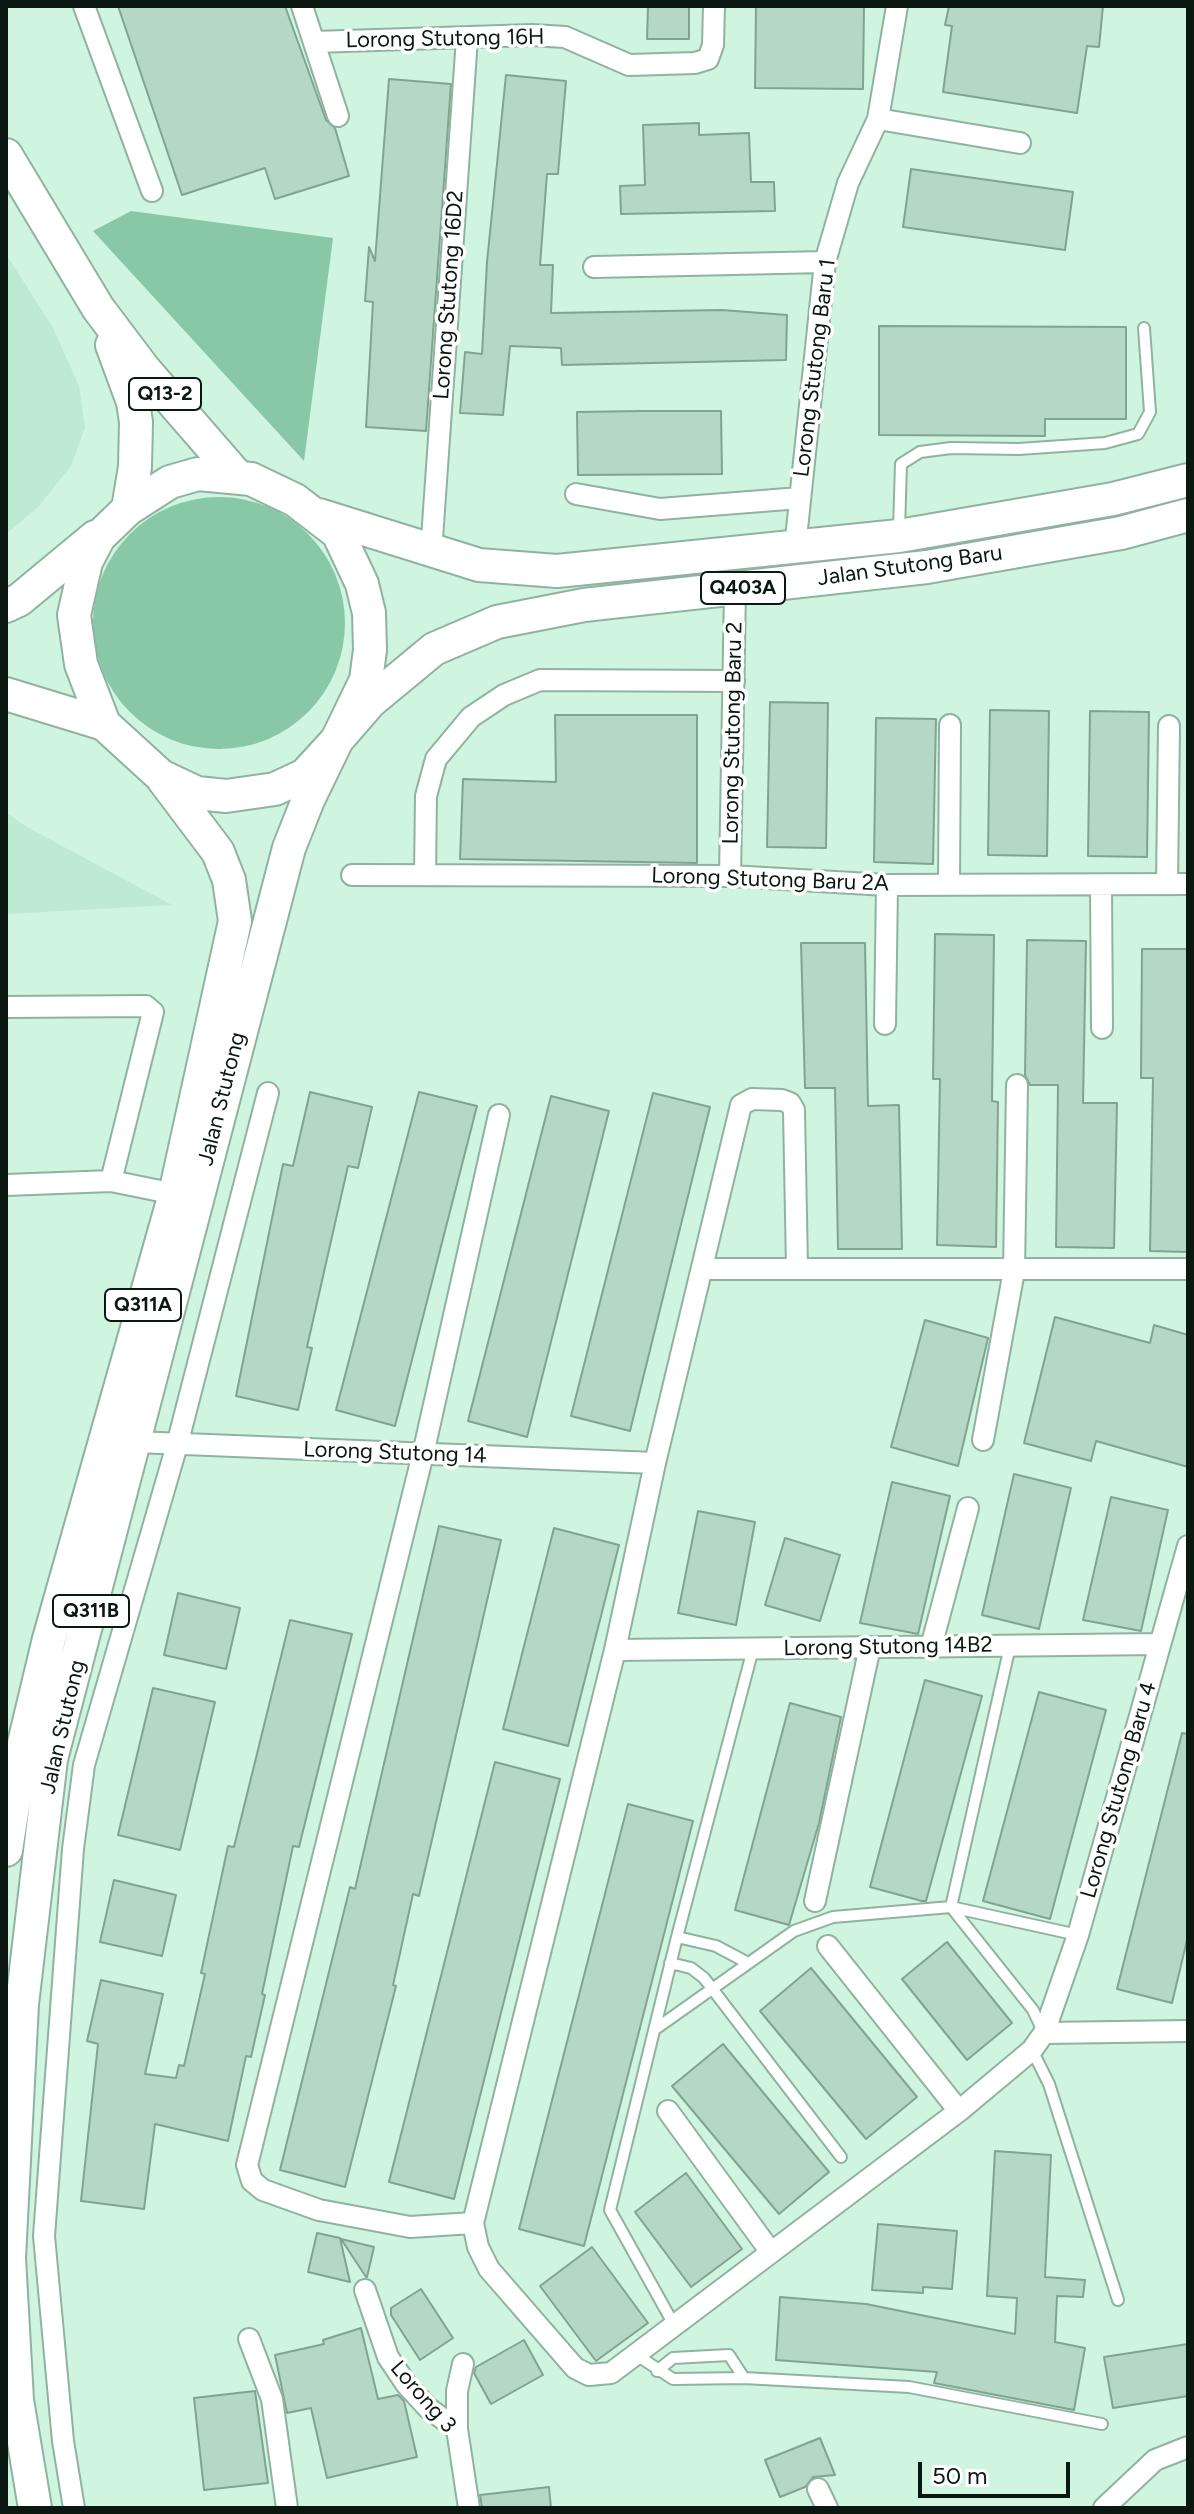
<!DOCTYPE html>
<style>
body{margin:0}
#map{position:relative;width:1194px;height:2514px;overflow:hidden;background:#cff4df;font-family:Figtree,sans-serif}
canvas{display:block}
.frame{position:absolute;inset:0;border:8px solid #0a1811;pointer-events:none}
.scale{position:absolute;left:918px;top:2462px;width:152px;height:36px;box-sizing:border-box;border:4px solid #0a1811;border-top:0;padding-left:10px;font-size:24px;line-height:28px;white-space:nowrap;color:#0a1811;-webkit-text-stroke:6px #fff;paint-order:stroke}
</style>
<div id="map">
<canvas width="1194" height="2514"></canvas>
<div class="frame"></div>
<div class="scale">50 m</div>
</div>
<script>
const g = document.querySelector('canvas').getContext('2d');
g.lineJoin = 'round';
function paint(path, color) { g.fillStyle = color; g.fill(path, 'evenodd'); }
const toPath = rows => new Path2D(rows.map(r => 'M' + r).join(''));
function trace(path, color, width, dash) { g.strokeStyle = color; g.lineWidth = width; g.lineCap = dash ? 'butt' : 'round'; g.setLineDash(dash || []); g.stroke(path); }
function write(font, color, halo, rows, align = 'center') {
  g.font = font + ' Figtree,sans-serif'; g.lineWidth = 7; g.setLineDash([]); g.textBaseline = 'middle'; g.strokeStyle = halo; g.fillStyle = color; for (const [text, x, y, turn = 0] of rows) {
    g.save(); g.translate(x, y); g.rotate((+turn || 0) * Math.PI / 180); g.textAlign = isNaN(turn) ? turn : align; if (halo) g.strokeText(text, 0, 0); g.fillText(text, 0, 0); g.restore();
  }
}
const built = toPath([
 [6,254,52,326,79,386,85,428,71,466,38,507,6,534],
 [6,812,25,826,172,905,6,914]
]);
const green = toPath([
 [131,211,333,238,304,461,93,231],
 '93 623a126 126 0 1 1 252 0a126 126 0 1 1-252 0Z'
]);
const building = toPath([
 [118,6,285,6,326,120,335,128,349,176,275,199,265,168,182,195,118,6],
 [648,6,689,6,689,39,647,39,648,6],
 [756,6,864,6,863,89,755,88,756,6],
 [949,6,1103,6,1099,47,1087,46,1077,113,943,92,952,26,945,25,949,6],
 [506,75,566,81,558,174,547,174,540,265,553,265,551,313,722,310,787,315,786,360,562,365,561,348,510,346,503,415,460,413,465,352,482,354,487,262,506,75],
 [389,79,451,84,426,431,366,427,373,302,365,301,369,247,375,261,389,79],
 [699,123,699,135,749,133,751,182,774,182,775,211,621,214,620,186,645,185,643,125,699,123],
 [911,169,1073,192,1065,250,903,227,911,169],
 [879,326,1126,327,1126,419,1045,419,1045,436,879,435,879,326],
 [640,411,721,411,722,474,578,475,577,412,640,411],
 [770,702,828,703,826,848,767,847,770,702],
 [990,710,1049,711,1047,856,988,855,990,710],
 [1090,711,1149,712,1147,857,1088,856,1090,711],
 [555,715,697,715,697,863,460,859,463,779,556,782,555,715],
 [876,718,936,719,933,864,874,862,876,718],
 [935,934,994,935,992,1101,998,1102,996,1247,937,1245,940,1079,933,1079,935,934],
 [1027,940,1086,941,1083,1103,1117,1103,1114,1248,1056,1247,1058,1085,1030,1085,1025,1075,1027,940],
 [801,943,865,943,868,1106,899,1105,902,1249,838,1249,835,1088,805,1088,801,943],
 [1142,949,1188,949,1188,1252,1150,1251,1153,1078,1141,1078,1142,949],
 [310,1092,372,1107,358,1168,348,1166,307,1347,312,1348,298,1410,236,1396,283,1164,293,1166,310,1092],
 [419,1092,477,1106,395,1426,336,1410,419,1092],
 [653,1093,710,1107,630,1431,571,1416,653,1093],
 [551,1096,609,1111,527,1437,468,1421,551,1096],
 [1055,1317,1150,1343,1154,1325,1188,1335,1188,1467,1096,1441,1091,1461,1024,1443,1055,1317],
 [925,1320,988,1338,958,1466,891,1447,925,1320],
 [1014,1474,1071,1488,1039,1629,982,1615,1014,1474],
 [892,1482,950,1496,918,1634,860,1623,892,1482],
 [1111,1497,1168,1510,1141,1631,1083,1620,1111,1497],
 [698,1511,755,1522,736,1625,678,1613,698,1511],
 [439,1526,501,1540,419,1896,413,1894,393,1985,396,1986,345,2187,280,2170,350,1887,355,1889,439,1526],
 [554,1528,619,1545,568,1746,503,1729,554,1528],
 [785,1538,840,1555,820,1621,765,1605,785,1538],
 [178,1593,240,1608,226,1669,164,1655,178,1593],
 [290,1620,352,1634,299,1847,293,1846,262,1994,265,1995,251,2057,246,2056,228,2141,155,2124,144,2209,81,2201,98,2044,87,2041,101,1980,163,1994,145,2074,176,2078,179,2065,184,2066,205,1974,201,1973,228,1846,234,1847,290,1620],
 [925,1680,982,1696,926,1901,922,1901,870,1887,925,1680],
 [153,1688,215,1702,180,1850,118,1835,153,1688],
 [1039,1692,1106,1710,1050,1919,983,1901,1039,1692],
 [790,1703,841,1717,819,1823,789,1925,735,1910,790,1703],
 [1182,1733,1188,1734,1188,1936,1172,2003,1117,1989,1182,1733],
 [495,1762,560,1779,454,2199,389,2182,495,1762],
 [628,1804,693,1821,584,2246,519,2229,628,1804],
 [114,1880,176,1895,162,1956,100,1942,114,1880],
 [947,1942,1012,2023,967,2060,902,1979,947,1942],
 [811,1968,917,2097,866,2139,760,2011,811,1968],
 [723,2044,829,2172,779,2214,672,2086,723,2044],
 [995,2151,1051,2155,1045,2277,1085,2280,1083,2297,1057,2296,1055,2342,1085,2348,1074,2410,934,2383,937,2372,776,2360,780,2297,866,2304,1015,2334,1017,2298,987,2296,995,2151],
 [686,2173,742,2249,691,2287,635,2212,686,2173],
 [878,2224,957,2231,952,2289,923,2287,923,2293,872,2290,878,2224],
 [317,2233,340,2238,350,2282,308,2272,317,2233],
 [341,2239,374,2247,367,2277,366,2277,341,2239],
 [592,2247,648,2323,596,2361,540,2286,592,2247],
 [421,2289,453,2338,420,2360,391,2315,391,2308,421,2289],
 [361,2328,378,2399,398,2395,404,2401,417,2457,327,2478,311,2408,287,2413,275,2355,324,2344,323,2340,361,2328],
 [524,2340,543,2375,491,2404,474,2373,476,2367,524,2340],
 [1188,2344,1188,2396,1113,2408,1104,2357,1188,2344],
 [255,2391,268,2483,204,2490,194,2398,255,2391],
 [820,2438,835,2475,813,2477,805,2487,780,2497,765,2460,820,2438],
 [549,2487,551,2508,482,2508,480,2495,549,2487]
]);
const lane = toPath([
 [899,530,901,464,920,452,951,448,1019,449,1105,443,1138,434,1150,412,1144,328],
 [1010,1646,951,1907,1033,2010,1043,2031],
 [677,1937,716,1946,748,1963],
 [670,1963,691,1968,704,1978,841,2157],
 [654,2030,794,1931,833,1917,951,1907,1078,1935],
 [1032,2050,1049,2084,1118,2300],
 [673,2323,610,2210,677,1937,753,1649],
 [635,2354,673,2379,744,2378,909,2387,1102,2424],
 [657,2371,673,2358,729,2355,744,2378]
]);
const street = toPath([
 [84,6,152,191],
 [302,6,338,116],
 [314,42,532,35,565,37,629,65,695,63,708,59,713,45,714,6],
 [878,119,1020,143],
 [594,267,825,262],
 [576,494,660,509,800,498],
 [795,548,825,262,848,183,878,119,897,6],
 [431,553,467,38],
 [352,875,730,876,887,885,1188,884],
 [425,875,426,796,436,759,471,717,504,695,540,680,734,681],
 [730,876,735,589],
 [1167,884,1169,726],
 [949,885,950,725],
 [1101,886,1102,1028],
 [6,1007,146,1006,153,1012,111,1181],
 [885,1024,887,885],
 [6,1185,111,1181,175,1194],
 [797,1268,794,1110,790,1103,782,1100,752,1099,741,1105,655,1463,615,1650,473,2223,478,2247,489,2269,575,2368,589,2375,611,2373,959,2111,1032,2050,1044,2033,1078,1935,1188,1546],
 [704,1269,1188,1269],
 [983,1440,1014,1271,1017,1085],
 [135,1442,655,1463],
 [931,1647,968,1508],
 [615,1650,1160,1644],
 [815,1901,870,1647],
 [828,1946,959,2111],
 [1044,2033,1188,2031],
 [668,2111,770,2251],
 [473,2223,410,2227,319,2210,263,2190,252,2181,247,2165,423,1454,499,1115],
 [365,2290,388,2357,406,2384,428,2408,457,2429,469,2508],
 [249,2339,272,2399,287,2508],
 [457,2429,457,2391,463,2364],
 [818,2489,827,2508],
 [74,2508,63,2441,44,2236,73,1849,84,1765,177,1445,268,1093],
 [1104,2508,1155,2460,1188,2447]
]);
const primary = toPath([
 [6,155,98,308,144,369,237,476],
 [112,345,133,402,136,422,135,467,128,509],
 [319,515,479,565,557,571,899,536,1113,499,1188,480],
 [6,606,19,600,95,537],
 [6,694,104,724],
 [6,1850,21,1756,49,1639,175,1194,235,921,229,880,218,852,163,779],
 [35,2508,17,2400,9,2258,22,2004,51,1759,289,848,308,800,366,680,370,650,369,613,362,584,338,533,295,500,251,479,198,474,170,482,128,509,99,537,86,562,74,615,81,664,104,724,161,776,197,793,226,796,275,789,305,775,337,740,370,702,434,649,497,622,584,605,927,567,1121,533,1188,515]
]);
const shields = [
 [165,394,72],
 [743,588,84],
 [143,1305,76],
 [91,1611,76]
];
const shieldNames = [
 ["Q13-2",165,394],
 ["Q403A",743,588],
 ["Q311A",143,1305],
 ["Q311B",91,1611]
];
const streetNames = [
 ["Lorong Stutong 16H",445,39,-1],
 ["Lorong Stutong 16D2",449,295,-86],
 ["Lorong Stutong Baru 1",815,368,-83],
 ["Jalan Stutong Baru",910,566,-8],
 ["Lorong Stutong Baru 2",733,733,-89],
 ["Lorong Stutong Baru 2A",770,880,2],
 ["Jalan Stutong",222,1099,-76],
 ["Lorong Stutong 14",395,1453,2],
 ["Lorong Stutong 14B2",888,1647,-1],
 ["Jalan Stutong",63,1727,-77],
 ["Lorong Stutong Baru 4",1119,1790,-74],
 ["Lorong 3",423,2397,49]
];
paint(built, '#bdead1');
paint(green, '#88c8a7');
paint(building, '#b4d8c5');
trace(building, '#81a491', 2);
trace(lane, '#8fb3a0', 14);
trace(street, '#8fb3a0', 24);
trace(primary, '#8fb3a0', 36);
trace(lane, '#fff', 10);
trace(street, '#fff', 20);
trace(primary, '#fff', 32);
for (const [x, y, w] of shields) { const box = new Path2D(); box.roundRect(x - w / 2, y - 16, w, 32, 6); g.fillStyle = '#fff'; g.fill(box); trace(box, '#0a1811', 2); }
write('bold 20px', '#0a1811', null, shieldNames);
write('22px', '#0a1811', '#fff', streetNames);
</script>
